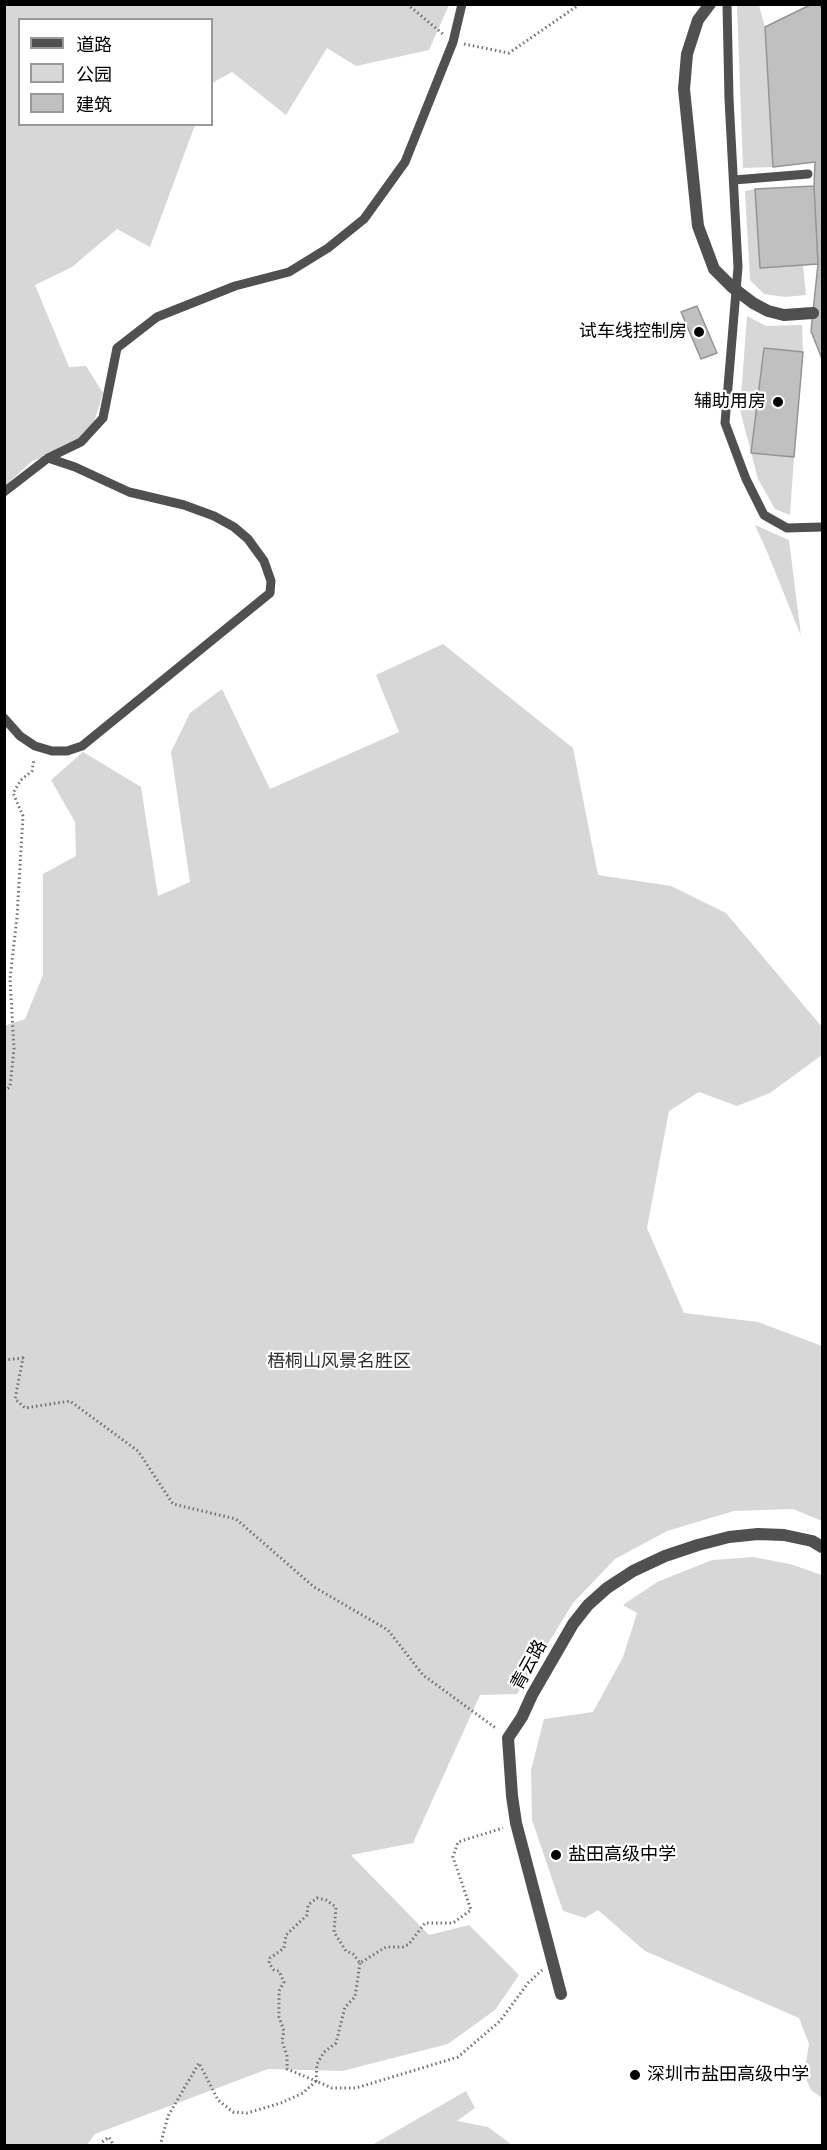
<!DOCTYPE html>
<meta charset="utf-8">
<style>
body{margin:0}
#map{position:relative;width:827px;height:2150px;overflow:hidden;background:#fff;font-family:Quicksand,"Noto Sans SC",sans-serif}
canvas{display:block}
.frame{position:absolute;inset:0;border:6px solid #000;pointer-events:none}
.legend{position:absolute;left:18px;top:18px;width:195px;height:108px;box-sizing:border-box;background:#fff;border:2px solid #999;margin:0;padding:8px 10px;list-style:none;font-size:18px;color:#000}
.legend li{display:flex;align-items:center;gap:12px;height:30px}
.legend b{width:30px;border:2px solid #999}
</style>
<div id="map">
<canvas width="827" height="2150"></canvas>
<div class="frame"></div>
<ul class="legend">
<li><b style="height:8px;background:#505050"></b>道路</li>
<li><b style="height:16px;background:#d7d7d7"></b>公园</li>
<li><b style="height:16px;background:#c0c0c0"></b>建筑</li>
</ul>
</div>
<script>
const g = document.querySelector('canvas').getContext('2d');
g.lineJoin = 'round';
function paint(path, color) { g.fillStyle = color; g.fill(path, 'evenodd'); }
const toPath = rows => new Path2D(rows.map(r => 'M' + r).join(''));
function trace(path, color, width, dash) { g.strokeStyle = color; g.lineWidth = width; g.lineCap = dash ? 'butt' : 'round'; g.setLineDash(dash || []); g.stroke(path); }
function write(font, color, halo, rows, align = 'center') {
  g.font = font + ' Quicksand,"Noto Sans SC",sans-serif'; g.lineWidth = 4.5; g.setLineDash([]); g.textBaseline = 'middle'; g.strokeStyle = halo; g.fillStyle = color; for (const [text, x, y, turn = 0] of rows) {
    g.save(); g.translate(x, y); g.rotate((+turn || 0) * Math.PI / 180); g.textAlign = isNaN(turn) ? turn : align; if (halo) g.strokeText(text, 0, 0); g.fillText(text, 0, 0); g.restore();
  }
}
const green = toPath([
 [5,5,449,5,429,50,356,66,327,48,286,115,232,72,212,83,212,20,20,20,20,124,195,125,150,247,117,229,72,267,35,285,69,367,86,366,103,393,88,442,32,461,5,486],
 [737,5,759,5,765,27,773,167,743,168],
 [755,189,760,268,803,265,806,295,785,297,764,294,750,280,745,191],
 [747,316,766,326,802,325,803,352,764,348,751,452,794,457,790,515,775,509,758,479,740,410],
 [755,525,789,540,801,636,768,554],
 [443,644,573,748,598,875,671,886,726,913,822,1027,822,1055,770,1093,737,1106,699,1092,669,1111,647,1228,684,1313,758,1322,822,1346,822,1521,793,1509,734,1511,667,1531,615,1559,573,1603,517,1694,480,1695,413,1843,351,1855,429,1935,469,1925,519,1975,495,2010,448,2044,342,2071,268,2069,95,2134,87,2145,5,2145,4,1026,25,1019,43,975,43,874,76,856,75,822,51,780,83,752,141,787,158,896,190,882,171,752,190,713,222,689,270,789,399,732,376,675],
 [753,1557,790,1564,822,1575,822,2098,811,2090,804,2074,809,2044,799,2018,645,1951,598,1910,585,1918,563,1911,532,1820,531,1770,544,1719,593,1712,623,1657,637,1613,623,1605,657,1582,712,1560],
 [466,2091,475,2108,457,2121,488,2127,512,2145,372,2145]
]);
const building = toPath([
 [812,4,820,4,822,10,822,359,811,331,818,264,814,186,815,162,773,167,765,27,812,4],
 [814,186,818,264,760,268,755,189,814,186],
 [697,306,717,353,701,359,681,312,697,306],
 [764,348,803,352,794,457,751,453,764,348]
]);
const path = toPath([
 [407,4,443,34],
 [464,44,509,53,580,4],
 [4,1091,10,1087,14,1049,10,979,17,917,23,816,13,793,21,780,32,771,34,759],
 [4,1360,23,1358,15,1399,25,1408,70,1401,138,1451,173,1504,236,1519,314,1587,388,1630,423,1675,497,1729],
 [360,1963,355,1997,345,2007,336,2043,324,2052,317,2064,316,2081,287,2069,287,2056,282,2041,284,2031,279,2017,279,1991,284,1982,279,1971,274,1970,269,1963,270,1958,284,1948,286,1935,307,1915,308,1905,317,1898,326,1900,336,1907,334,1932,346,1951,353,1954,360,1963,386,1947,403,1947,409,1944,425,1923,453,1923,471,1910,453,1857,458,1842,503,1828],
 [103,2146,102,2142,109,2137,114,2146],
 [160,2146,168,2116,199,2063,218,2100,233,2112,247,2113,281,2103,303,2093,316,2081,332,2088,356,2088,458,2057,500,2021,528,1983,542,1970]
]);
const service = toPath([
 [727,4,729,99,738,267,725,423,746,479,764,515,787,528,822,527],
 [734,180,808,174],
 [4,492,48,458,81,442,103,418,117,348,157,317,235,286,289,272,328,248,364,219,405,162,453,42,462,4],
 [4,718,20,736,35,746,52,751,67,751,82,746,270,593,271,581,264,561,248,539,234,527,214,516,184,505,129,492,75,467,48,458]
]);
const minor = toPath([
 [561,1994,516,1823,512,1796,508,1738,522,1717,532,1695,573,1624,588,1605,607,1588,633,1571,665,1556,698,1545,729,1537,758,1534,784,1535,812,1541,822,1547]
]);
const minorBridge = toPath([
 [710,4,698,20,687,54,684,89,698,226,714,269,732,287,753,303,768,311,784,315,813,313]
]);
const markers = [
 [699,332,6,"#000"],
 [778,402,6,"#000"],
 [556,1855,6,"#000"],
 [635,2075,6,"#000"]
];
const poiNames = [
 ["试车线控制房",687,332],
 ["辅助用房",766,402],
 ["盐田高级中学",568,1855,"left"],
 ["深圳市盐田高级中学",647,2075,"left"]
];
const parkNames = [
 ["梧桐山风景名胜区",339,1362]
];
const streetNames = [
 ["青云路",529,1665,-61]
];
paint(green, '#d7d7d7');
paint(building, '#c0c0c0');
trace(building, '#949494', 1.5);
trace(path, '#727272', 3, [1.5, 3]);
trace(service, '#505050', 9);
trace(minor, '#505050', 12);
trace(minorBridge, '#505050', 12);
for (const [x, y, r, color] of markers) { const dot = new Path2D(); dot.arc(x, y, r, 0, 2 * Math.PI); g.fillStyle = color; g.fill(dot); trace(dot, '#fff', 2); }
write('18px', '#000', '#fff', poiNames, 'right');
write('18px', '#2e2e2e', '#fff', parkNames);
write('18px', '#000', '#fff', streetNames);
</script>
